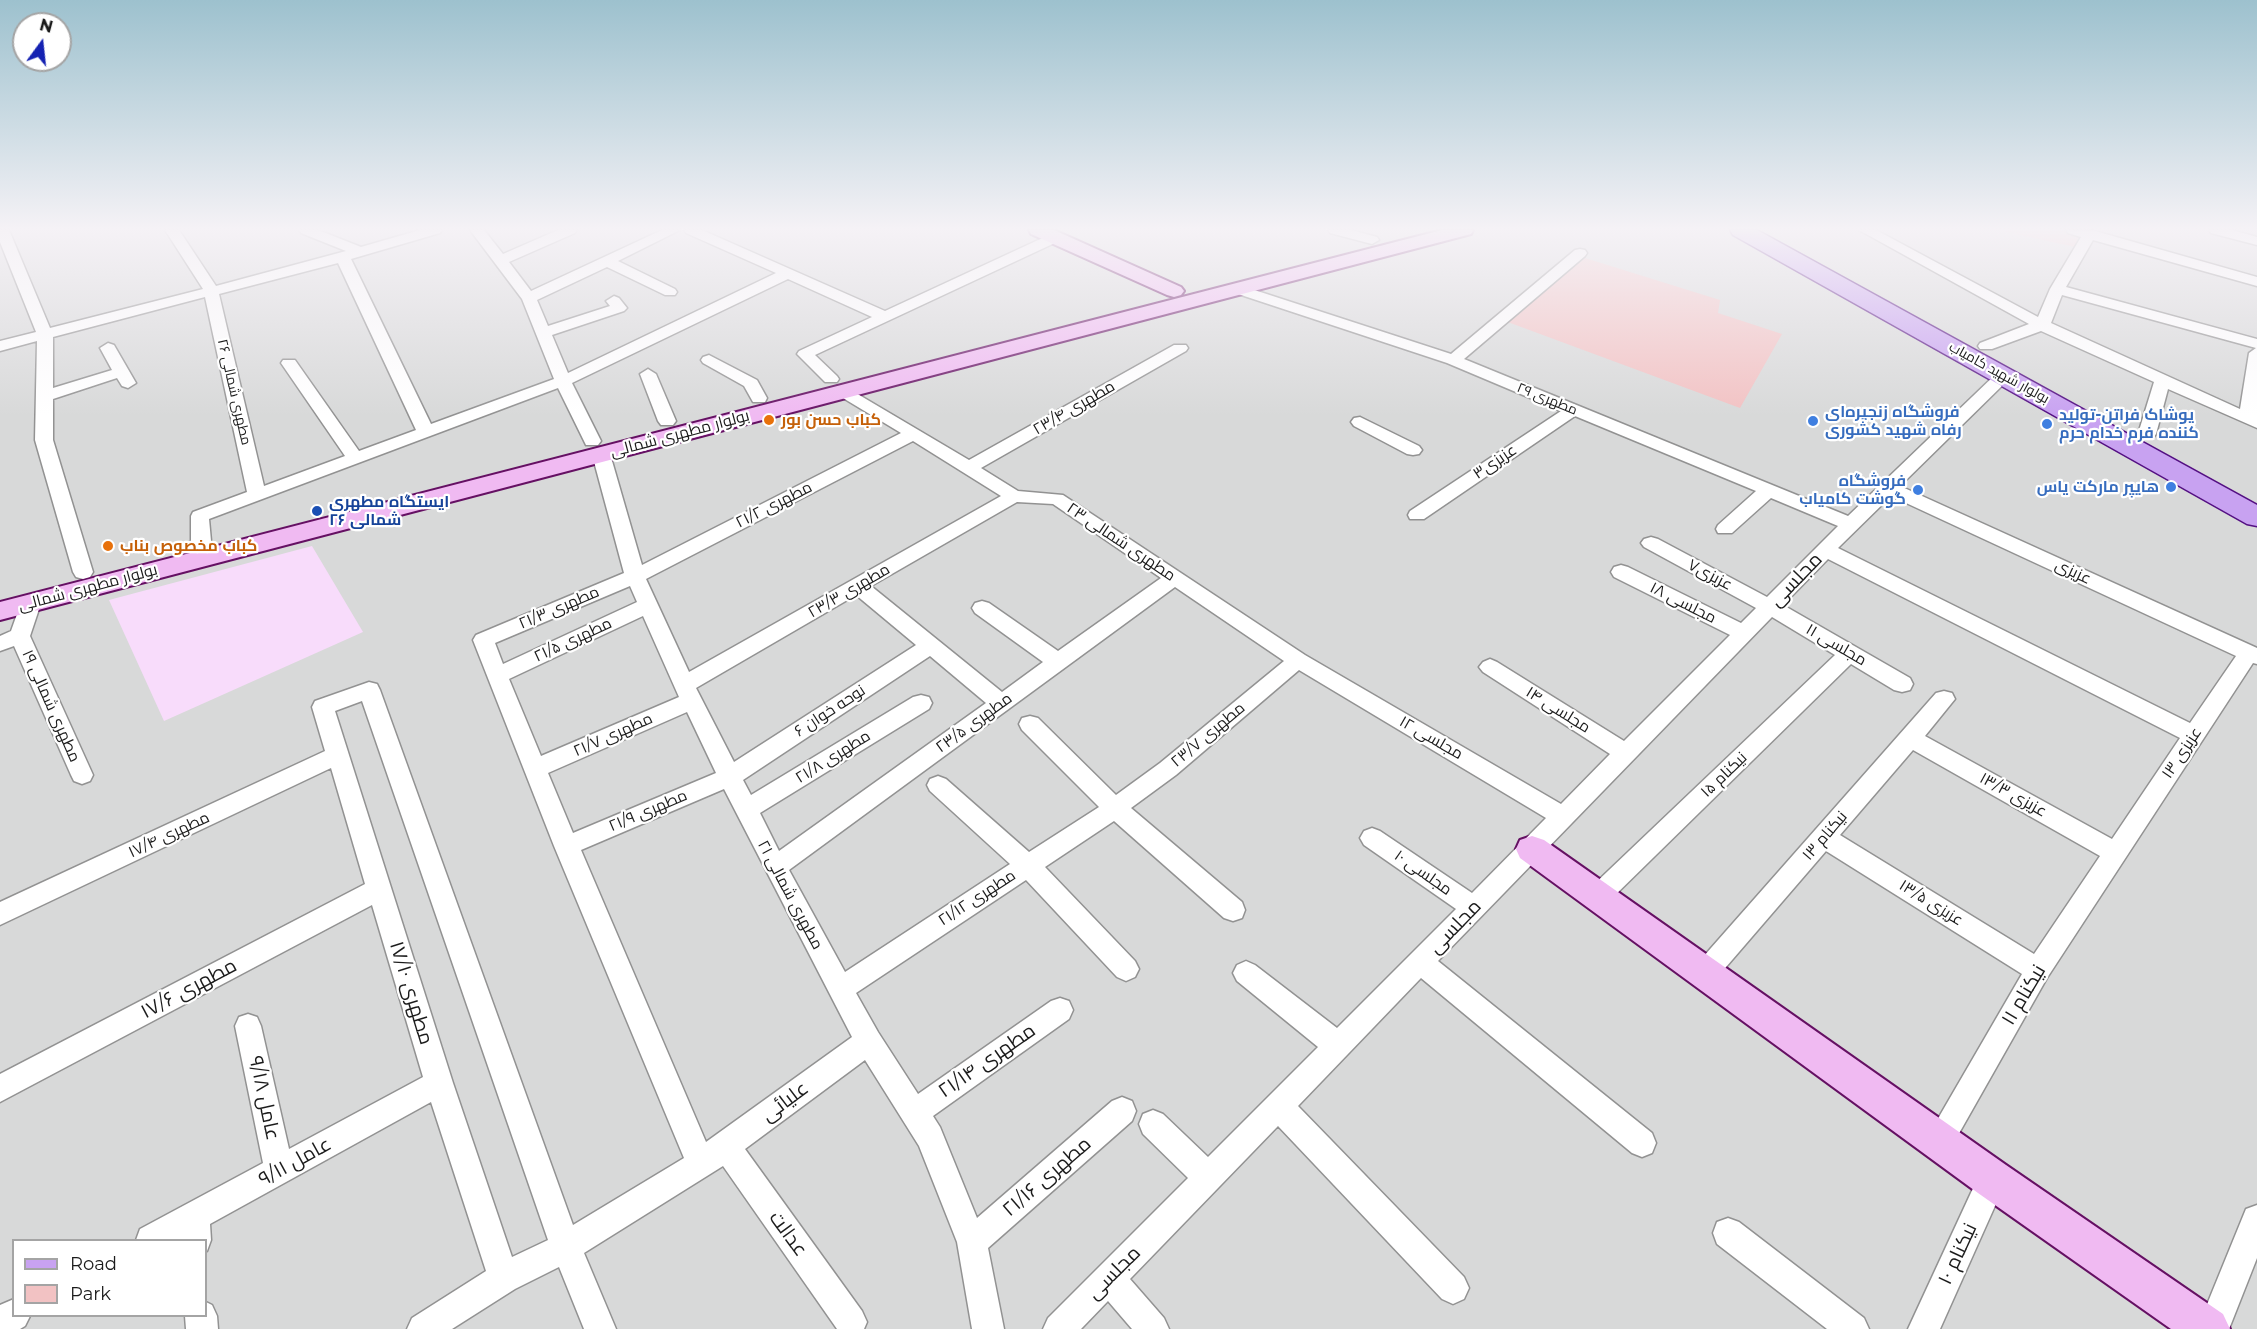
<!DOCTYPE html>
<meta charset="utf-8">
<style>
body{margin:0}
#map{position:relative;width:2257px;height:1329px;overflow:hidden;background:#e8e2ec;font-family:Montserrat,sans-serif}
canvas{display:block}
.legend{position:absolute;left:12px;top:1239px;width:195px;height:78px;box-sizing:border-box;background:#fff;border:2px solid #a4a4a4;margin:0;padding:8px 10px;list-style:none;font-size:18px;color:#1b1b1b}
.legend li{display:flex;align-items:center;gap:12px;height:30px}
.legend b{width:30px;border:2px solid #a4a4a4}
.north{position:absolute;left:12px;top:12px;width:60px;height:60px;box-sizing:border-box;background:#fff;border:2px solid #a4a4a4;border-radius:50%;rotate:15deg;font-size:16px;font-weight:700;line-height:24px;text-align:center;color:#1b1b1b}
.north::after{content:'';display:block;margin:auto;width:21px;height:27px;background:#1522b2;clip-path:polygon(50% 0,100% 100%,50% 72%,0 100%)}
</style>
<div id="map">
<canvas width="2257" height="1329"></canvas>
<ul class="legend">
<li><b style="height:8px;background:#c8a2f1"></b>Road</li>
<li><b style="height:16px;background:#f2c2c3"></b>Park</li>
</ul>
<div class="north">N</div>
</div>
<script>
const g = document.querySelector('canvas').getContext('2d');
g.lineJoin = 'round';
function paint(path, color) { g.fillStyle = color; g.fill(path, 'evenodd'); }
const toPath = rows => new Path2D(rows.map(r => 'M' + r).join(''));
function trace(path, color, width, dash) { g.strokeStyle = color; g.lineWidth = width; g.lineCap = dash ? 'butt' : 'round'; g.setLineDash(dash || []); g.stroke(path); }
function write(font, color, halo, rows, align = 'center') {
  g.font = font + ' Montserrat,Cairo,sans-serif'; g.lineWidth = 4.5; g.setLineDash([]); g.textBaseline = 'middle'; g.strokeStyle = halo; g.fillStyle = color; for (const [text, x, y, turn = 0] of rows) {
    g.save(); g.translate(x, y); g.rotate((+turn || 0) * Math.PI / 180); g.textAlign = isNaN(turn) ? turn : align; if (halo) g.strokeText(text, 0, 0); g.fillText(text, 0, 0); g.restore();
  }
}
const residential = toPath([
 [0,230,2257,230,2257,1329,0,1329],
 [14,1240,206,1240,206,1316,14,1316]
]);
const education = toPath([
 [312,546,363,632,164,721,109,600]
]);
const park = toPath([
 [1997,230,2061,230,2080,235,2075,247],
 [1585,258,1720,300,1718,313,1782,334,1740,408,1505,321]
]);
const street = toPath([
 [0,230,9,230,50,328,203,289,165,230,179,230,216,286,346,251,301,233,299,230,318,230,361,247,420,230,442,230,440,233,351,259,431,424,554,379,522,299,470,230,484,230,503,254,558,230,577,230,575,233,509,262,531,291,662,230,680,230,618,261,675,289,677,292,675,295,665,295,607,267,537,300,548,326,610,306,606,301,614,296,619,298,627,308,624,311,552,335,568,373,776,273,686,233,684,230,702,230,885,311,1049,235,1059,235,1061,238,1059,241,815,355,837,376,839,379,837,382,825,382,797,354,799,351,872,317,788,279,572,383,601,441,598,445,586,445,558,388,209,519,211,541,208,545,201,547,194,545,191,541,191,516,193,512,247,492,205,297,53,337,53,388,112,370,100,348,108,343,114,345,136,383,128,388,122,386,117,378,53,399,53,440,93,572,90,577,83,579,76,577,73,572,35,440,37,341,0,351,0,341,36,332,0,242,0,230],
 [338,263,416,430,359,451,295,360,283,360,281,363,345,456,264,486,219,294,338,263],
 [1328,230,1351,230,1377,237,1379,240,1372,244,1330,233,1328,230],
 [1859,230,1876,230,2038,317,2050,289,2081,237,2068,233,2066,230,2095,231,2257,277,2257,286,2093,240,2066,287,2257,339,2257,428,2168,389,2156,434,2153,438,2141,438,2138,434,2154,382,2041,331,1992,349,1980,349,1978,346,1980,343,2029,324,1859,230],
 [2062,295,2256,348,2249,353,2240,409,2051,323,2062,295],
 [2209,230,2232,230,2257,237,2257,245,2211,233,2209,230],
 [1580,249,1585,250,1587,253,1585,256,1464,359,1848,516,1997,373,2009,373,2011,376,2009,379,1900,486,2257,648,2257,664,2253,663,2047,978,1949,1151,1939,1155,1929,1151,1925,1141,2022,974,1826,851,1714,981,1705,985,1696,981,1692,973,1696,965,1936,693,1944,691,1952,693,1955,699,1925,736,2112,839,2180,738,1828,559,1783,605,1910,678,1913,684,1910,690,1902,692,1894,690,1851,664,1606,904,1597,908,1588,904,1585,897,1588,890,1835,655,1772,617,1438,961,1652,1133,1656,1143,1652,1153,1642,1157,1632,1153,1421,978,1298,1106,1464,1277,1469,1288,1464,1299,1453,1304,1442,1299,1278,1126,1130,1279,1164,1318,1169,1329,1132,1329,1108,1301,1081,1329,1043,1329,1048,1318,1188,1178,1143,1134,1139,1124,1143,1114,1153,1110,1163,1114,1208,1157,1318,1047,1237,981,1233,973,1237,965,1246,961,1255,965,1337,1028,1456,909,1364,845,1360,838,1364,831,1372,828,1380,831,1472,893,1546,818,1299,670,1176,775,1131,808,1242,902,1245,910,1242,918,1233,921,1224,918,1114,821,1045,867,1135,961,1139,969,1135,977,1126,981,1117,977,1026,880,856,993,878,1032,918,1094,1051,1001,1060,998,1069,1001,1073,1010,1069,1019,933,1116,940,1127,977,1218,1112,1101,1122,1097,1132,1101,1136,1111,1132,1121,988,1248,1004,1329,972,1329,957,1242,919,1146,865,1060,745,1149,862,1311,867,1322,864,1329,837,1329,723,1166,584,1253,616,1329,584,1329,559,1267,515,1289,452,1329,407,1329,412,1318,486,1271,431,1102,210,1224,211,1240,207,1251,206,1240,136,1240,140,1229,263,1163,235,1026,239,1017,248,1014,257,1017,261,1026,289,1149,423,1077,372,905,0,1102,0,1074,365,884,331,768,0,925,0,902,325,751,312,707,315,701,369,682,377,684,380,690,573,1225,684,1158,554,846,473,640,476,635,624,573,592,454,595,450,601,449,607,450,610,454,642,565,901,433,838,395,836,391,838,387,844,386,969,460,1174,345,1186,345,1188,348,1186,351,981,468,1018,491,1063,495,1305,655,1561,804,1610,754,1483,672,1479,667,1483,662,1490,659,1497,662,1624,741,1730,635,1614,577,1611,572,1614,567,1621,565,1628,567,1741,623,1756,608,1644,547,1641,543,1644,539,1651,537,1658,539,1767,597,1838,526,1771,498,1732,533,1718,533,1716,529,1718,525,1756,491,1575,416,1424,519,1410,519,1408,515,1410,511,1561,411,1447,363,1232,292,1230,289,1237,285,1242,286,1451,354,1575,250,1580,249],
 [913,441,1001,496,689,672,646,579,913,441],
 [1891,496,2236,656,2190,723,1838,548,1891,496],
 [1017,502,1053,504,1161,578,1058,651,989,603,982,601,975,603,972,608,975,613,1043,662,1002,692,871,586,1017,502],
 [630,586,637,602,503,664,495,643,630,586],
 [1175,587,1284,661,1160,763,1116,795,1038,718,1030,716,1022,718,1019,724,1022,730,1099,807,1029,852,946,779,938,776,930,779,927,785,930,791,1010,864,845,972,789,870,1175,587],
 [856,595,916,645,734,762,696,688,856,595],
 [643,616,679,697,541,756,509,679,643,616],
 [930,656,986,703,779,851,760,813,929,709,932,703,929,697,921,695,913,697,751,795,743,780,930,656],
 [362,701,548,1240,512,1257,453,1083,335,711,362,701],
 [687,712,716,773,573,833,548,773,687,712],
 [1913,750,2100,856,2034,954,1840,835,1913,750],
 [724,789,852,1037,706,1142,581,850,724,789],
 [709,355,757,380,767,398,765,402,753,402,744,386,703,363,701,360,703,357,709,355],
 [648,369,656,374,676,421,673,425,661,425,658,421,640,374,648,369],
 [1360,417,1419,446,1422,450,1419,454,1413,455,1407,454,1354,426,1351,422,1354,418,1360,417],
 [31,596,38,598,41,603,30,636,93,775,90,781,82,784,74,781,71,775,14,646,0,651,0,636,11,631,21,603,24,598,31,596],
 [1992,1164,2002,1169,2007,1179,1940,1329,1908,1329,1982,1169,1992,1164],
 [2257,1205,2257,1258,2229,1329,2197,1329,2246,1209,2257,1205],
 [1728,1218,1739,1222,1864,1318,1869,1329,1827,1329,1717,1244,1713,1233,1717,1222,1728,1218],
 [14,1299,14,1316,30,1316,25,1326,20,1329,0,1329,0,1305,14,1299],
 [206,1302,212,1305,217,1316,218,1329,186,1329,185,1316,206,1316,206,1302]
]);
const secondary = toPath([
 [1029,230,1054,230,1181,287,1184,291,1181,295,1174,297,1167,295,1031,234,1029,230],
 [1442,230,1473,230,1471,234,0,620,0,602,1442,230],
 [1532,836,1544,840,2006,1165,2223,1314,2230,1329,2171,1329,1978,1193,1520,858,1516,849,1520,840,1532,836]
]);
const primary = toPath([
 [1730,230,1757,230,2257,505,2257,526,2247,524,1733,235,1730,230]
]);
const markers = [
 [769,420,6,"#e8710a"],
 [1813,421,6,"#3f7fe0"],
 [2047,424,6,"#3f7fe0"],
 [2171,487,6,"#3f7fe0"],
 [1918,490,6,"#3f7fe0"],
 [317,511,6,"#1a4fb4"],
 [108,546,6,"#e8710a"]
];
const farStreetnames = [
 ["بولوار شهید کامیاب",1999,373,29],
 ["مطهری شمالی ۲۶",234,392,77],
 ["مطهری ۲۹",1547,399,22]
];
const streetNames = [
 ["مطهری ۲۳/۴",1074,408,-30],
 ["بولوار مطهری شمالی",680,434,-15],
 ["عزیزی۳",1495,462,-34],
 ["مطهری ۲۱/۲",774,505,-27],
 ["مطهری شمالی ۲۳",1121,542,34],
 ["عزیزی",2073,572,25],
 ["عزیزی۷",1710,575,28],
 ["بولوار مطهری شمالی",88,588,-15],
 ["مطهری ۲۳/۳",849,591,-30],
 ["مجلسی ۱۸",1683,603,27],
 ["مطهری ۲۱/۳",559,608,-23],
 ["مطهری ۲۱/۵",573,640,-25],
 ["مجلسی ۱۱",1836,645,30],
 ["مطهری شمالی ۱۹",51,706,66],
 ["مجلسی ۱۴",1558,710,32],
 ["نوحه خوان ۶",830,711,-33],
 ["مطهری ۲۳/۵",974,723,-36],
 ["مطهری ۲۱/۷",613,735,-24],
 ["مطهری ۲۳/۷",1208,735,-40],
 ["مجلسی ۱۲",1431,738,30],
 ["عزیزی ۱۳",2182,753,-56],
 ["مطهری ۲۱/۸",833,757,-32],
 ["نیکنام ۱۵",1724,775,-44],
 ["عزیزی ۱۳/۳",2013,795,29],
 ["مطهری ۲۱/۹",648,811,-23],
 ["مطهری ۱۷/۴",169,835,-25],
 ["نیکنام ۱۳",1825,836,-49],
 ["مجلسی ۱۰",1423,873,35],
 ["مطهری شمالی ۲۱",790,895,62],
 ["مطهری ۲۱/۱۲",977,898,-33],
 ["عزیزی ۱۳/۵",1931,903,32]
];
const shopNames = [
 ["فروشگاه زنجیره‌ای",1825,412],
 ["رفاه شهید کشوری",1825,430],
 ["پوشاک فراتن-تولید",2059,415],
 ["کننده فرم خدام حرم",2059,433],
 ["فروشگاه",1906,481,"right"],
 ["گوشت کامیاب",1906,499,"right"],
 ["هایپر مارکت یاس",2159,487,"right"]
];
const foodNames = [
 ["كباب حسن بور",781,420],
 ["كباب مخصوص بناب",120,546]
];
const transitNames = [
 ["ایستگاه مطهری",329,502],
 ["شمالی ۲۶",329,520]
];
const nearStreetnames = [
 ["مجلسی",1796,580,-46],
 ["مجلسی",1455,927,-46],
 ["مطهری ۱۷/۶",189,989,-28],
 ["مطهری ۱۷/۱۰",411,993,73],
 ["نیکنام ۱۱",2024,995,-59],
 ["مطهری ۲۱/۱۴",987,1061,-35],
 ["عامل ۹/۱۸",264,1098,78],
 ["علیائی",785,1102,-37],
 ["عامل ۹/۱۱",295,1162,-29],
 ["مطهری ۲۱/۱۶",1047,1177,-41],
 ["عدالت",788,1234,54],
 ["نیکنام ۱۰",1958,1254,-65],
 ["مجلسی",1114,1273,-45]
];
paint(residential, '#d8d9d9');
paint(education, '#f8dcfb');
paint(park, '#f2c2c3');
trace(street, '#929292', 3);
trace(secondary, '#651063', 4);
trace(primary, '#541083', 3);
paint(street, '#fff');
paint(secondary, '#f0baf2');
paint(primary, '#c8a2f1');
const sky = g.createLinearGradient(0, 0, 0, 416);
sky.addColorStop(0, '#9dc1ce');
sky.addColorStop(0.55, '#f5f2f6');
sky.addColorStop(1, '#f5f2f600');
g.fillStyle = sky;
g.fillRect(0, 0, 2257, 416);
for (const [x, y, r, color] of markers) { const dot = new Path2D(); dot.arc(x, y, r, 0, 2 * Math.PI); g.fillStyle = color; g.fill(dot); trace(dot, '#fff', 2); }
write('14px', '#1b1b1b', '#fff', farStreetnames);
write('16px', '#1b1b1b', '#fff', streetNames);
write('bold 16px', '#366cbe', '#fff', shopNames, 'left');
write('bold 16px', '#c56008', '#fff', foodNames, 'left');
write('bold 16px', '#164399', '#fff', transitNames, 'left');
write('20px', '#1b1b1b', '#fff', nearStreetnames);
</script>
